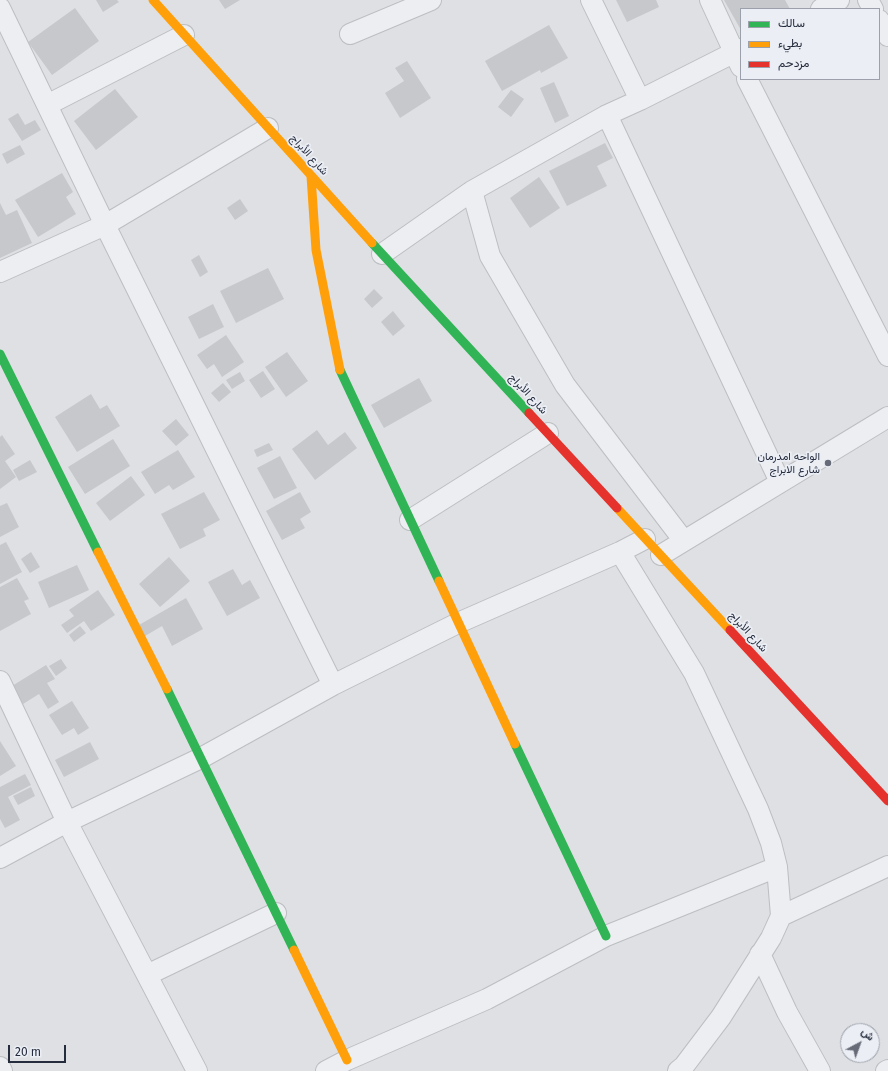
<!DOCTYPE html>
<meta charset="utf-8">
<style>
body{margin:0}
#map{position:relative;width:888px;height:1071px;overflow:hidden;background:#dee0e3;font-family:"Fira Sans",Vazirmatn,sans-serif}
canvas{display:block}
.legend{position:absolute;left:740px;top:8px;width:140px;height:72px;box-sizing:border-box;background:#ebeef4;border:1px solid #9ca0ab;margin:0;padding:5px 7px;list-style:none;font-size:12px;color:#252c3d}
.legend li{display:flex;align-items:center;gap:8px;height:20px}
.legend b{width:20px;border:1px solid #9ca0ab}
.north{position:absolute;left:840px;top:1023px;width:40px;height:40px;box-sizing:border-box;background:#ebeef4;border:1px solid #9ca0ab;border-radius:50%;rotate:41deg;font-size:11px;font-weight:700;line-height:16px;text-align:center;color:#252c3d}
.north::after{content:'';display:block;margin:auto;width:14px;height:18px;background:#666b77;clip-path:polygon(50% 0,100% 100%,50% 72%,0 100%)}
.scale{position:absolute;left:8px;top:1045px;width:58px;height:18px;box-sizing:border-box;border:2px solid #252c3d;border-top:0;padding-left:5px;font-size:12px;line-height:14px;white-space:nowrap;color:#252c3d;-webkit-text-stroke:3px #ebeef4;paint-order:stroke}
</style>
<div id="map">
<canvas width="888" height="1071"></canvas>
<ul class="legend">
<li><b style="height:5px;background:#30b455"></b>سالك</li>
<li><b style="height:5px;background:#ff9f0a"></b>بطيء</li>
<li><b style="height:5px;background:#e5322d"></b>مزدحم</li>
</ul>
<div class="north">ش</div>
<div class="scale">20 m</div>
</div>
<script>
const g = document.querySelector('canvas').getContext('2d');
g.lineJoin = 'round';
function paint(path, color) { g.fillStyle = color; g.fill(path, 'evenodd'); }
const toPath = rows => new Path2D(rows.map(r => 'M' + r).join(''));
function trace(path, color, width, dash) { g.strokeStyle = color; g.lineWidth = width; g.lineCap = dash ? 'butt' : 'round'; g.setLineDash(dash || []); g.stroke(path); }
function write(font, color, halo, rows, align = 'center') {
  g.font = font + ' "Fira Sans",Vazirmatn,sans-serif'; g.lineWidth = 3.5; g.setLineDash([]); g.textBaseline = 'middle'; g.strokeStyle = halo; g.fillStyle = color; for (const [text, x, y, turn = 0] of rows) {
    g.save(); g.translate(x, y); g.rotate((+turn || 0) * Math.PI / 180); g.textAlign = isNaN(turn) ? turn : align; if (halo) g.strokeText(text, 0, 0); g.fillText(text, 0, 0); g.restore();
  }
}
const building = toPath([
 [96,0,117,0,119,2,103,12],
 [219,0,240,0,225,9],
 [616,0,656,0,659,7,627,22],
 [724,0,785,0,790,9,741,9,741,30],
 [75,8,99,41,52,75,28,42],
 [549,25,568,58,541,73,540,70,502,91,485,61],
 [407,61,431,98,400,118,385,93,404,81,395,68],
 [554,82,569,116,555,123,540,88],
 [115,89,138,117,96,150,74,121],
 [511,90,524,99,511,117,498,107],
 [18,113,25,125,35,120,41,130,22,141,8,119],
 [605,143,613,158,597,166,607,186,567,206,549,171],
 [20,145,25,154,7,164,2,154],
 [62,173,73,192,66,197,76,214,38,237,15,200],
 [539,177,560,208,530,228,510,198],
 [240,199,248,211,235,220,227,208],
 [0,203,6,215,17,210,32,243,0,258],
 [199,255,208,272,200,277,191,260],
 [268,268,284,299,236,323,220,291],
 [374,289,383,298,372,308,364,299],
 [213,304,224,327,199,339,188,317],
 [393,311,405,326,393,336,381,322],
 [226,335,244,362,222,377,214,364,207,369,197,355],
 [287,352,308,381,286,397,265,367],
 [263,371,275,389,261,398,249,380],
 [240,372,245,381,232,389,226,380],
 [419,378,432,401,384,428,371,405],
 [223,383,231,392,219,402,211,393],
 [91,394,100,409,107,405,120,426,77,452,55,417],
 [176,419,189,435,176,446,162,431],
 [317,430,328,445,345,432,357,448,315,480,292,449],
 [2,435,15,454,5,461,16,477,0,489,0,437],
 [113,439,130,466,85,494,68,467],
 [269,443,273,450,257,457,254,450],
 [178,450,195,477,173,490,169,485,155,494,141,472],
 [280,456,297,488,274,499,257,468],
 [30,460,37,472,19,481,13,470],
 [131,476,145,495,110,521,96,503],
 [204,492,220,520,203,529,206,536,180,549,161,514],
 [300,492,311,512,300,519,305,528,282,540,266,511],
 [7,503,19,527,0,537,0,506],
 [6,542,22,572,0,584,0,545],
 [31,552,40,567,30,573,21,559],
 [169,557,190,581,160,607,139,584],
 [77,565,89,590,49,608,38,582],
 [233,569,242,585,250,580,260,598,227,616,208,582],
 [17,578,29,599,24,601,31,614,0,631,0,587],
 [98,590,115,615,91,631,84,621,67,633,61,625,74,616,69,610],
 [186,598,203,629,172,646,162,626,145,636,139,625],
 [80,626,86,633,74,642,69,635],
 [61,659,67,668,56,676,49,666],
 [46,665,55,679,47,683,59,702,48,709,39,694,23,704,12,686],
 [72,701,89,728,78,735,74,728,62,735,49,715],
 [0,741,16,766,0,776],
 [90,742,99,759,64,777,55,760],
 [25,774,31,785,8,797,20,820,5,828,0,819,0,787],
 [31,787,35,796,18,805,13,796]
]);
const street = toPath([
 [591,0,640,100],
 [710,0,741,67],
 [868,0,873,9],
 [0,8,105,225,333,685],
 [821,9,839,0],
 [879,20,888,36],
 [350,34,431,0],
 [747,79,888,356],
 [47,105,184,35],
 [607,115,780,482],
 [472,191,490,256,565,385,684,541],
 [382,254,472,191,607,115,640,100,741,49],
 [0,272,105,225,268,128],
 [410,520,548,433],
 [620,552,694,673,758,809,771,843,777,867,781,916,771,938,721,1017,684,1066,678,1071],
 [661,555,888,417],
 [0,681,67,822,197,1071],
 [0,858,67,822,201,758,333,685,458,623,620,552,645,539],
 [781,916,888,866],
 [760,954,787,1012,820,1071],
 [147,975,276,913],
 [0,1067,2,1071],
 [326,1071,347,1060,487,999,606,936,777,867],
 [886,1071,888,1070]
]);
const fast = toPath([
 [372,243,529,413],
 [0,354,98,552],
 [340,370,439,581],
 [167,689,294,950],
 [515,744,606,936]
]);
const slow = toPath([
 [153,0,372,243],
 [311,176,316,250,340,370],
 [617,508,730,630],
 [98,552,167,689],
 [439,581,515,744],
 [294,950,347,1060]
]);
const jam = toPath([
 [529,413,617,508],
 [730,630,888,801]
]);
const markers = [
 [828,463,4,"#666b77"]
];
const streetNames = [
 ["شارع الأبراج",309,155,48],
 ["شارع الأبراج",528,394,47],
 ["شارع الأبراج",748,632,47]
];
const poiNames = [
 ["الواحه امدرمان",820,457],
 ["شارع الابراج",820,470]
];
paint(building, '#c6c8cc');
trace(street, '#bcbec1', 22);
trace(street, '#edeef1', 20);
trace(fast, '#30b455', 9);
trace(slow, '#ff9f0a', 9);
trace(jam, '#e5322d', 9);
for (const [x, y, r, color] of markers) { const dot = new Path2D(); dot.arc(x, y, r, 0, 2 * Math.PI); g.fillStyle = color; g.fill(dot); trace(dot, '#ebeef4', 1.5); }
write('11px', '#252c3d', '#ebeef4', streetNames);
write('11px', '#252c3d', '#ebeef4', poiNames, 'right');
</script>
